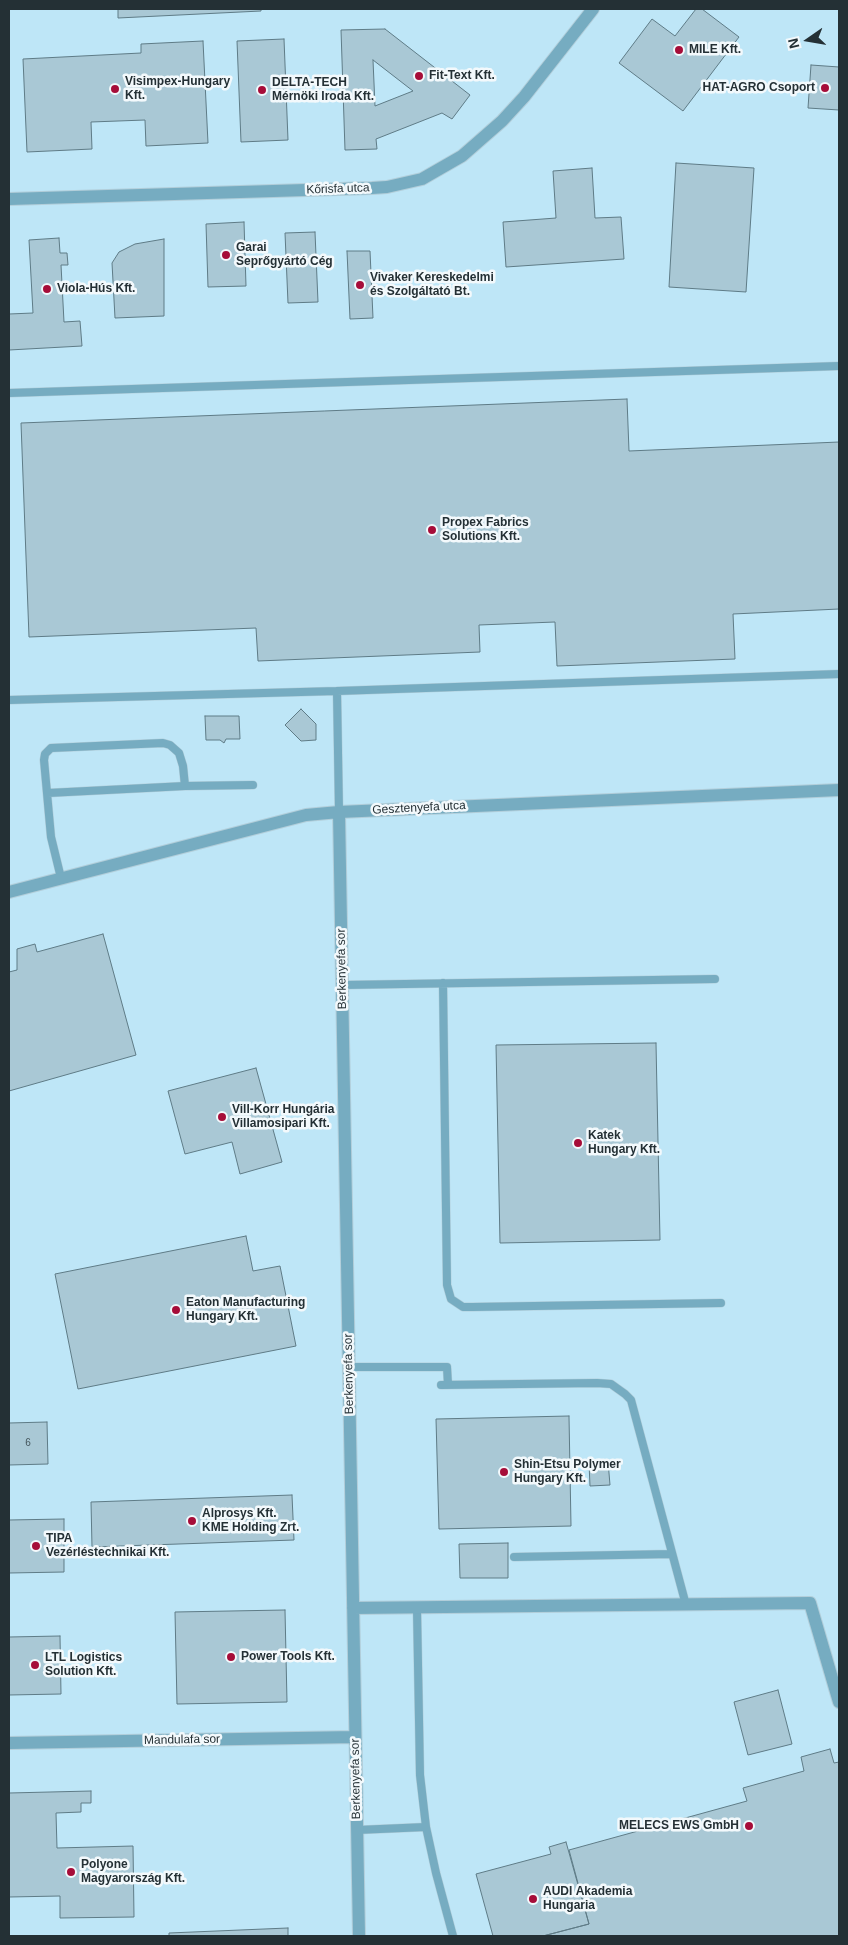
<!DOCTYPE html>
<meta charset="utf-8">
<style>
body{margin:0}
#map{position:relative;width:848px;height:1945px;overflow:hidden;background:#d1f1fe;font-family:Helvetica,sans-serif}
canvas{display:block}
.frame{position:absolute;inset:0;border:10px solid #243035;pointer-events:none}
.north{position:absolute;left:783px;top:15px;width:50px;height:50px;-webkit-text-stroke:4px #f3f9fc;paint-order:stroke;rotate:257deg;font-size:14px;font-weight:700;line-height:20px;text-align:center;color:#243035}
.north::after{content:'';display:block;margin:auto;width:18px;height:22px;background:#243035;clip-path:polygon(50% 0,100% 100%,50% 72%,0 100%)}
</style>
<div id="map">
<canvas width="848" height="1945"></canvas>
<div class="frame"></div>
<div class="north">N</div>
</div>
<script>
const g = document.querySelector('canvas').getContext('2d');
g.lineJoin = 'round';
function paint(path, color) { g.fillStyle = color; g.fill(path, 'evenodd'); }
const toPath = rows => new Path2D(rows.map(r => 'M' + r).join(''));
function trace(path, color, width, dash) { g.strokeStyle = color; g.lineWidth = width; g.lineCap = dash ? 'butt' : 'round'; g.setLineDash(dash || []); g.stroke(path); }
function write(font, color, halo, rows, align = 'center') {
  g.font = font + ' Helvetica,sans-serif'; g.lineWidth = 5; g.setLineDash([]); g.textBaseline = 'middle'; g.strokeStyle = halo; g.fillStyle = color; for (const [text, x, y, turn = 0] of rows) {
    g.save(); g.translate(x, y); g.rotate((+turn || 0) * Math.PI / 180); g.textAlign = isNaN(turn) ? turn : align; if (halo) g.strokeText(text, 0, 0); g.fillText(text, 0, 0); g.restore();
  }
}
const built = toPath([
 [9,9,839,9,839,1936,9,1936]
]);
const building = toPath([
 [118,9,261,9,261,11,118,18,118,9],
 [696,9,702,9,739,37,683,111,619,63,652,19,675,36,696,9],
 [385,29,470,95,452,119,442,113,376,139,377,149,345,150,341,30,385,29],
 [373,60,413,91,375,106,373,60],
 [284,39,288,140,241,142,237,41,284,39],
 [203,41,208,143,146,146,145,120,91,122,92,149,27,152,23,59,141,53,141,44,203,41],
 [811,65,839,67,839,110,808,108,811,65],
 [676,163,754,168,746,292,669,287,676,163],
 [592,168,595,218,621,217,624,259,506,267,503,222,556,218,553,171,592,168],
 [244,222,246,286,208,287,206,224,244,222],
 [315,232,318,302,288,303,285,233,315,232],
 [59,238,60,253,67,253,68,265,61,265,64,322,80,321,82,346,9,350,9,314,33,313,29,240,59,238],
 [164,239,164,316,115,318,112,263,119,252,135,244,164,239],
 [347,251,370,251,373,318,350,319,347,251],
 [627,399,629,451,839,442,839,609,733,614,735,659,557,666,555,622,479,625,480,652,258,661,256,628,29,637,21,423,627,399],
 [301,709,316,724,316,740,301,741,285,725,301,709],
 [205,716,239,716,240,739,226,739,224,743,220,740,206,740,205,716],
 [103,934,136,1055,9,1091,9,972,17,970,17,949,35,944,37,952,103,934],
 [656,1043,660,1240,500,1243,496,1045,656,1043],
 [256,1068,282,1162,240,1174,232,1142,185,1154,168,1091,256,1068],
 [246,1236,253,1271,280,1266,296,1346,78,1389,55,1274,246,1236],
 [569,1416,571,1526,439,1529,436,1419,569,1416],
 [47,1422,48,1464,9,1465,9,1423,47,1422],
 [608,1461,610,1485,590,1486,589,1463,608,1461],
 [292,1495,294,1540,92,1547,91,1502,292,1495],
 [64,1519,64,1572,9,1573,9,1520,64,1519],
 [508,1543,508,1578,460,1578,459,1544,508,1543],
 [285,1610,287,1702,177,1704,175,1612,285,1610],
 [60,1636,61,1694,9,1695,9,1637,60,1636],
 [778,1690,792,1744,748,1755,734,1702,778,1690],
 [830,1749,834,1763,839,1762,839,1936,543,1936,589,1924,569,1850,747,1801,743,1788,804,1771,801,1757,830,1749],
 [91,1791,91,1803,81,1803,81,1812,56,1813,57,1848,133,1846,134,1917,60,1918,60,1896,9,1897,9,1793,91,1791],
 [566,1842,589,1924,543,1936,493,1936,476,1874,551,1854,549,1847,566,1842],
 [288,1928,288,1936,169,1936,169,1933,288,1928]
]);
const lane = toPath([
 [9,393,839,366],
 [337,691,839,674],
 [9,700,337,691,339,812],
 [185,786,253,785],
 [48,793,185,786,183,766,179,753,170,745,163,743,51,748,45,754,44,760,51,837,61,878],
 [443,983,447,1285,451,1299,463,1307,472,1307,721,1303],
 [343,985,715,979],
 [349,1367,447,1367,448,1385],
 [441,1385,597,1383,611,1384,625,1394,631,1400,686,1605],
 [514,1557,672,1554],
 [417,1609,420,1775,426,1827],
 [357,1830,426,1827,436,1873,453,1936]
]);
const street = toPath([
 [9,199,372,188,387,187,422,179,462,156,502,121,524,97,593,9],
 [339,812,359,1936],
 [9,892,306,815,339,812,839,790],
 [353,1608,810,1603,839,1702],
 [9,1743,355,1737]
]);
const markers = [
 [679,50,5,"#a60d39"],
 [419,76,5,"#a60d39"],
 [825,88,5,"#a60d39"],
 [115,89,5,"#a60d39"],
 [262,90,5,"#a60d39"],
 [226,255,5,"#a60d39"],
 [360,285,5,"#a60d39"],
 [47,289,5,"#a60d39"],
 [432,530,5,"#a60d39"],
 [222,1117,5,"#a60d39"],
 [578,1143,5,"#a60d39"],
 [176,1310,5,"#a60d39"],
 [504,1472,5,"#a60d39"],
 [192,1521,5,"#a60d39"],
 [36,1546,5,"#a60d39"],
 [231,1657,5,"#a60d39"],
 [35,1665,5,"#a60d39"],
 [749,1826,5,"#a60d39"],
 [71,1872,5,"#a60d39"],
 [533,1899,5,"#a60d39"]
];
const numberNames = [
 ["6",28,1443]
];
const poiNames = [
 ["MILE Kft.",689,50],
 ["Fit-Text Kft.",429,76],
 ["Visimpex-Hungary",125,82],
 ["Kft.",125,96],
 ["DELTA-TECH",272,83],
 ["Mérnöki Iroda Kft.",272,97],
 ["HAT-AGRO Csoport",815,88,"right"],
 ["Garai",236,248],
 ["Seprőgyártó Cég",236,262],
 ["Vivaker Kereskedelmi",370,278],
 ["és Szolgáltató Bt.",370,292],
 ["Viola-Hús Kft.",57,289],
 ["Propex Fabrics",442,523],
 ["Solutions Kft.",442,537],
 ["Vill-Korr Hungária",232,1110],
 ["Villamosipari Kft.",232,1124],
 ["Katek",588,1136],
 ["Hungary Kft.",588,1150],
 ["Eaton Manufacturing",186,1303],
 ["Hungary Kft.",186,1317],
 ["Shin-Etsu Polymer",514,1465],
 ["Hungary Kft.",514,1479],
 ["Alprosys Kft.",202,1514],
 ["KME Holding Zrt.",202,1528],
 ["TIPA",46,1539],
 ["Vezérléstechnikai Kft.",46,1553],
 ["Power Tools Kft.",241,1657],
 ["LTL Logistics",45,1658],
 ["Solution Kft.",45,1672],
 ["MELECS EWS GmbH",739,1826,"right"],
 ["Polyone",81,1865],
 ["Magyarország Kft.",81,1879],
 ["AUDI Akademia",543,1892],
 ["Hungaria",543,1906]
];
const streetNames = [
 ["Kőrisfa utca",338,189,-2],
 ["Gesztenyefa utca",419,808,-3],
 ["Berkenyefa sor",342,969,-91],
 ["Berkenyefa sor",349,1374,-91],
 ["Mandulafa sor",182,1740,-1],
 ["Berkenyefa sor",356,1779,-91]
];
paint(built, '#bee6f7');
paint(building, '#a9c8d5');
trace(building, '#5f7c87', 1);
trace(lane, '#b2ceda', 9);
trace(street, '#b2ceda', 14);
trace(lane, '#76acc1', 8);
trace(street, '#76acc1', 12);
for (const [x, y, r, color] of markers) { const dot = new Path2D(); dot.arc(x, y, r, 0, 2 * Math.PI); g.fillStyle = color; g.fill(dot); trace(dot, '#f3f9fc', 2); }
write('10px', '#45565d', null, numberNames);
write('bold 12px', '#243035', '#f3f9fc', poiNames, 'left');
write('12px', '#243035', '#f3f9fc', streetNames);
</script>
